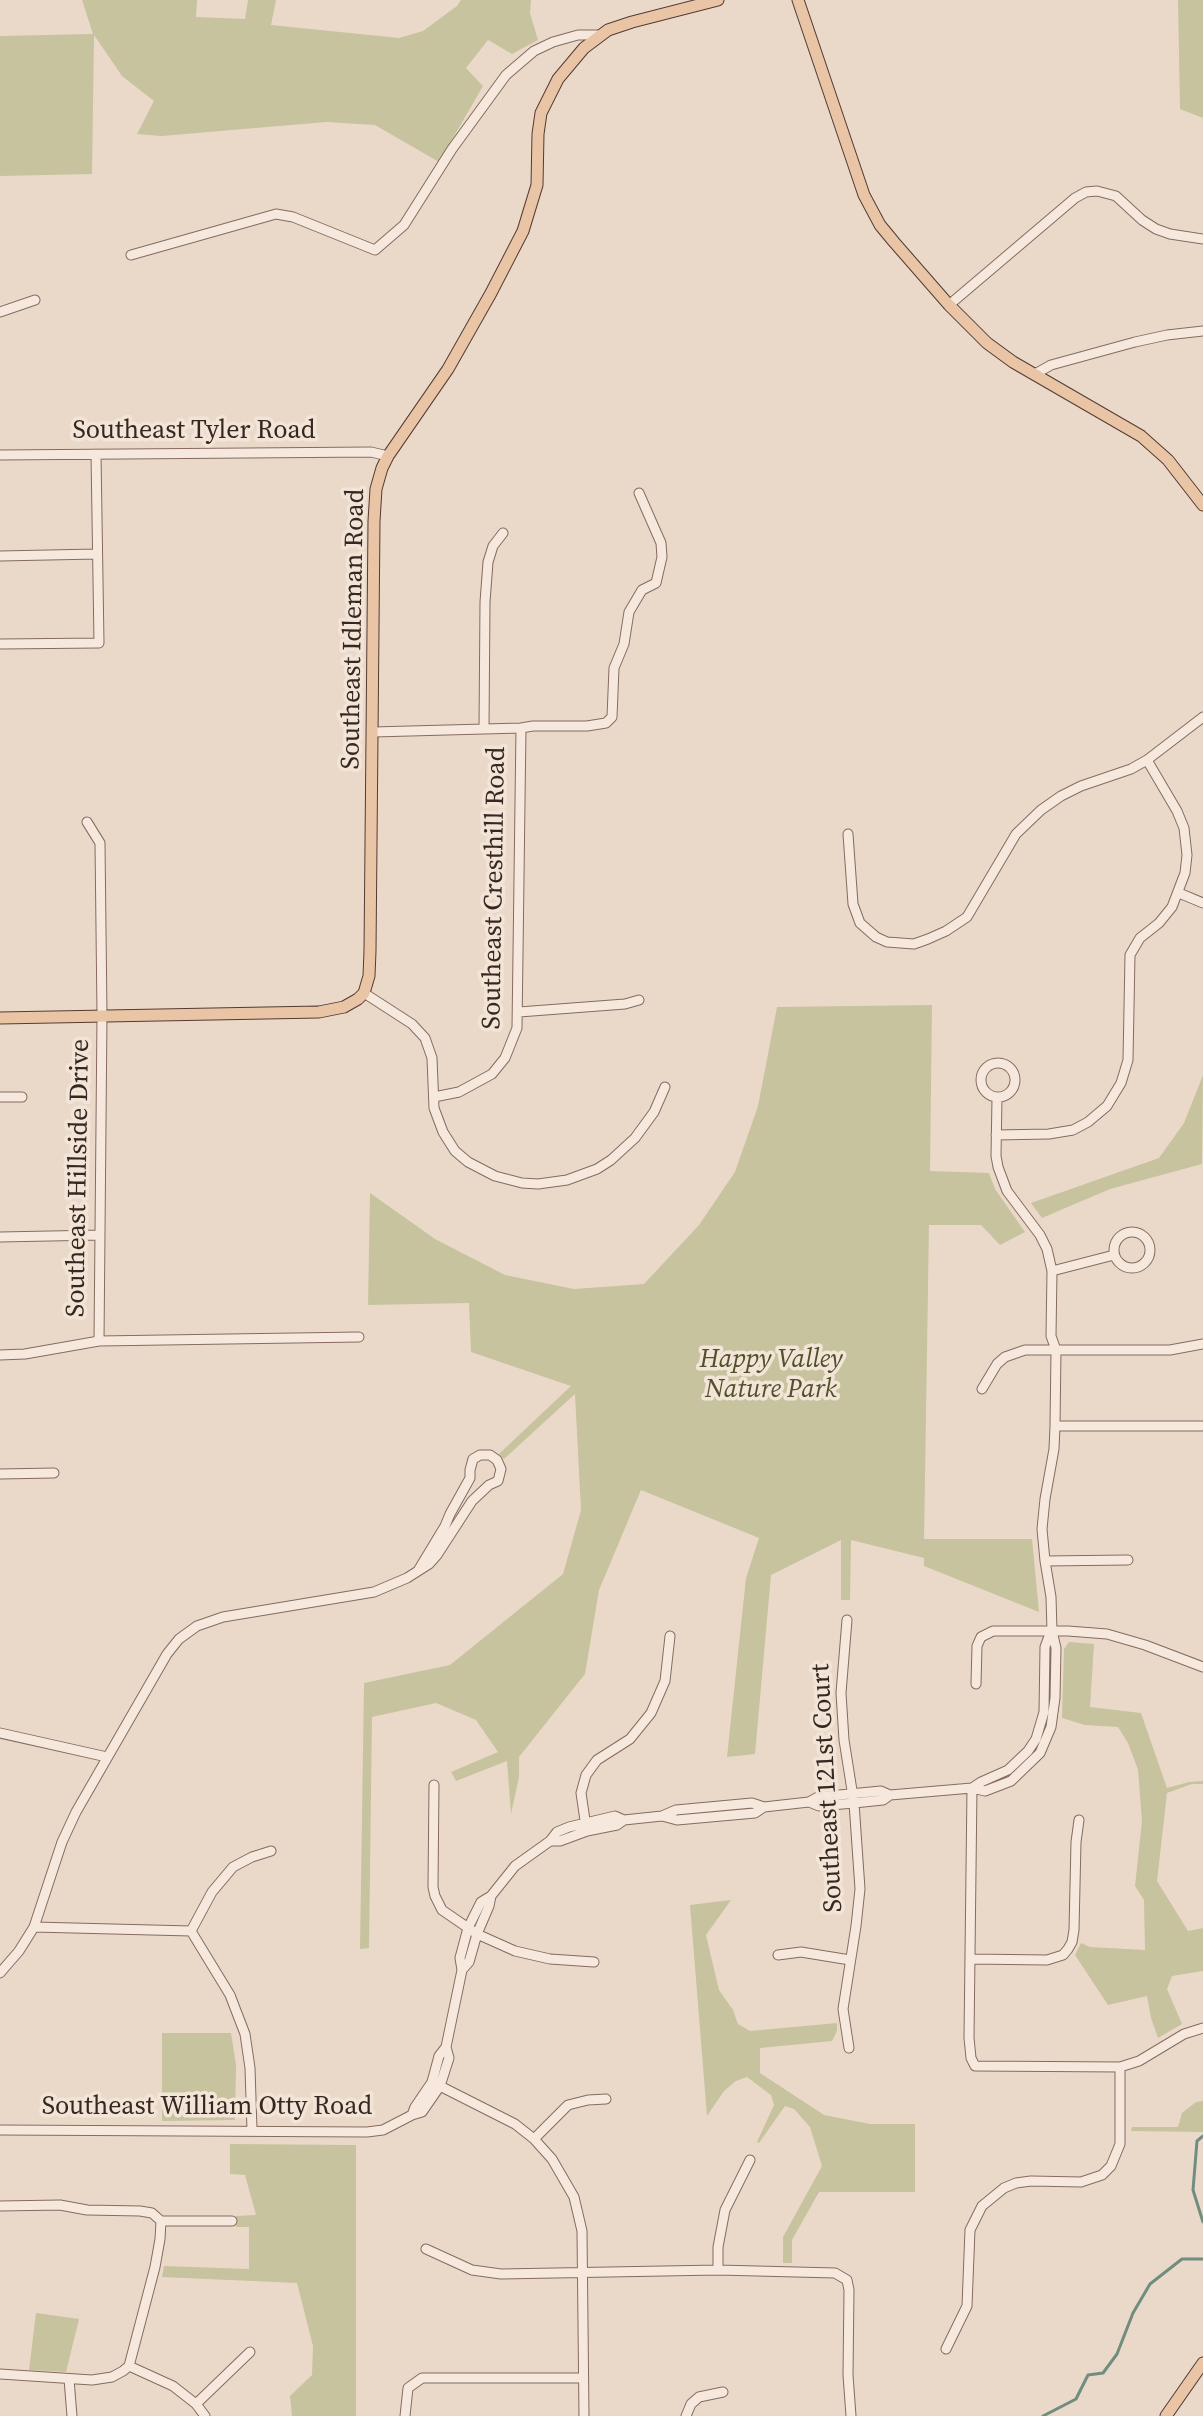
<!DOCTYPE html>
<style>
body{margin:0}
canvas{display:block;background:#ead9c9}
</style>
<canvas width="1203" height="2416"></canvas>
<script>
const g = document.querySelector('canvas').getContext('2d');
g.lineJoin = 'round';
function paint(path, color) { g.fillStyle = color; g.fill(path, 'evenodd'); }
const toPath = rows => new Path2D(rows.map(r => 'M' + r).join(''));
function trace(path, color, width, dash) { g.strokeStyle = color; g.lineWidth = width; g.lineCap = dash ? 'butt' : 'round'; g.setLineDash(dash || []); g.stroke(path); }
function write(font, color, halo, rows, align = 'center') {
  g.font = font + ' "Source Serif 4",serif'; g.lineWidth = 7; g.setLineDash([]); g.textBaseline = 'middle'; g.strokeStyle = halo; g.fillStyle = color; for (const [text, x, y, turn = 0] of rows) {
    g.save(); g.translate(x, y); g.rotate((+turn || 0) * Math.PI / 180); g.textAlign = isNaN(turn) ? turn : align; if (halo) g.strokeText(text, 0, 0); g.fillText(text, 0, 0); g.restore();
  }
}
const green = toPath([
 [82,0,197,0,196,17,245,19,248,0,276,0,271,25,399,38,423,31,457,6,461,0,531,0,530,13,538,40,512,54,488,40,466,68,483,86,439,162,375,125,326,122,162,136,137,134,154,101,122,76,94,35,92,174,0,176,0,36,93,34],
 [1178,0,1203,0,1203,118,1180,109],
 [932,1005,930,1171,989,1173,995,1189,1025,1232,1000,1245,981,1225,929,1225,924,1539,1032,1539,1039,1612,924,1566,924,1558,851,1540,850,1600,841,1600,841,1540,771,1575,755,1754,727,1757,746,1578,759,1538,641,1490,599,1590,585,1674,519,1757,519,1777,511,1814,507,1761,456,1781,451,1772,498,1752,476,1720,436,1703,372,1717,369,1948,360,1949,364,1683,450,1665,563,1574,581,1510,575,1394,504,1459,499,1454,571,1386,471,1352,469,1303,368,1305,370,1193,435,1239,505,1275,574,1289,644,1284,699,1225,735,1172,758,1106,777,1007],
 [1203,1075,1202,1164,1110,1189,1042,1218,1031,1203,1159,1158,1184,1123],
 [1069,1642,1094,1644,1090,1707,1141,1713,1167,1788,1189,1782,1203,1781,1203,1784,1192,1784,1167,1793,1157,1881,1188,1931,1203,1928,1203,1971,1172,1976,1167,1989,1182,2024,1158,2038,1151,2018,1147,1996,1108,2005,1075,1955,1081,1943,1090,1947,1145,1950,1144,1900,1135,1886,1142,1821,1138,1770,1128,1743,1118,1727,1085,1725,1062,1718,1064,1649],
 [731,1900,706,1935,719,1990,733,2010,738,2024,750,2031,837,2023,837,2031,832,2041,760,2048,760,2073,824,2115,870,2124,915,2124,915,2192,819,2192,792,2240,792,2263,783,2263,783,2237,822,2166,810,2127,794,2109,785,2106,759,2143,757,2142,774,2105,771,2095,747,2077,736,2081,724,2091,707,2116,690,1905],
 [162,2033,231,2033,236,2065,235,2120,162,2121],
 [1203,2101,1203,2132,1131,2131,1132,2127,1178,2127,1182,2113,1196,2102],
 [230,2144,356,2145,356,2416,292,2416,290,2396,312,2375,313,2346,297,2283,162,2277,164,2266,249,2269,249,2227,236,2227,236,2216,256,2215,245,2175,230,2174],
 [36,2313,79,2319,66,2372,29,2370]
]);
const stream = toPath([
 [1203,2136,1197,2141,1193,2190,1203,2222],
 [1043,2416,1076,2399,1088,2375,1103,2373,1117,2354,1133,2313,1150,2284,1182,2259,1203,2259]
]);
const minor = toPath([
 [131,255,276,214,293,217,375,250,404,225,452,149,506,75,534,51,553,42,578,35,599,35],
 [949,305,1075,198,1086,192,1097,191,1116,196,1142,220,1156,229,1170,234,1203,239],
 [0,312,35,300],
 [1035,374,1051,365,1135,342,1167,335,1203,331],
 [0,455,371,452,388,456],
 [0,556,97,554],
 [0,644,99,643,96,454],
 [484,728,485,602,488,562,493,546,503,533],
 [373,732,521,728,533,726,587,726,606,723,612,717,614,668,624,644,629,612,642,590,656,583,662,557,661,543,639,493],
 [87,822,100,843,102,1015,99,1341],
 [848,834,853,904,860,923,876,937,887,942,914,944,928,939,946,931,967,917,1016,834,1041,810,1061,796,1081,786,1131,769,1147,760,1203,717],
 [1179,893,1203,903],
 [364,993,412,1024,425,1038,432,1058,434,1108,443,1132,455,1151,468,1162,495,1176,522,1183,538,1184,567,1180,597,1169,611,1160,635,1138,654,1112,665,1087],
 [519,1012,625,1004,639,1000],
 '981 1080a17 17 0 1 1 34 0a17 17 0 1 1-34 0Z',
 [0,1097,22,1097],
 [434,1097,459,1092,492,1074,505,1058,517,1028,521,728],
 [996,1135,1049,1134,1073,1130,1088,1122,1107,1106,1121,1083,1128,1060,1130,955,1140,938,1159,923,1172,907,1185,873,1187,855,1184,828,1177,811,1147,760],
 '1114 1250a18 18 0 1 1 36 0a18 18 0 1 1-36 0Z',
 [0,1237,100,1235],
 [1052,1271,1114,1255],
 [0,1355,25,1354,99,1341,359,1337],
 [982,1389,997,1364,1005,1357,1025,1350,1170,1350,1203,1344],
 [1055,1426,1203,1426],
 [0,1474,54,1473],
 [1045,1561,1128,1560],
 [847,1620,841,1693,844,1740,854,1803,860,1889,856,1926,843,2009,849,2048],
 [976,1684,977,1646,981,1637,993,1631,1068,1631,1107,1634,1145,1645,1203,1667],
 [0,1733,107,1757],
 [434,1785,433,1887,435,1896,442,1910,477,1934,515,1951,550,1959,594,1962],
 [972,1788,969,2038,971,2058,975,2066,1120,2067,1139,2061,1184,2034,1203,2028],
 [972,1788,981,1782,1008,1770,1028,1751,1036,1739,1044,1712,1045,1647,1051,1631],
 [809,1802,819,1806,854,1803,883,1800,890,1795],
 [662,1816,677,1820,755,1813,764,1807],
 [586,1827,581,1793,586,1775,597,1760,630,1739,651,1713,665,1681,670,1636],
 [550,1841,560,1841,587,1831,617,1825,624,1820,662,1816,676,1810,752,1803,764,1807,809,1802,818,1797,881,1791,890,1795,972,1788,985,1791,1011,1781,1040,1753,1051,1727,1055,1698,1056,1648,1052,1631,1051,1597,1045,1561,1042,1529,1045,1499,1054,1449,1055,1426,1056,1350,1051,1336,1052,1271,1047,1249,1040,1235,1007,1191,998,1167,996,1156,997,1098],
 [34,1927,191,1931,230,1995,245,2034,250,2068,252,2130],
 [191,1931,212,1892,233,1867,252,1857,271,1851],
 [778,1955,801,1952,850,1960],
 [971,1959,1047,1960,1063,1955,1068,1949,1072,1942,1074,1930,1076,1842,1079,1820],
 [462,1970,469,1962,477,1934,489,1906,491,1896,515,1866,550,1841,557,1832,569,1827,615,1816,624,1820],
 [0,1973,19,1951,34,1927,62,1842,76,1812,167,1654,179,1639,197,1626,223,1617,374,1592,407,1578,429,1564,437,1555,472,1501,489,1485,498,1481,501,1469,497,1460,490,1455,480,1455,473,1459,470,1470,470,1478,450,1514,445,1526,419,1569],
 [432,2082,515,2124,534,2139,552,2159,574,2197,582,2231,584,2416],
 [412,2115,415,2107,432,2082,439,2056,446,2047],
 [0,2130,367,2132,383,2130,412,2115,422,2112,440,2086,449,2058,446,2047,462,1970,460,1958,468,1928,481,1902,491,1896],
 [534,2139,568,2105,588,2100,606,2099],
 [0,2206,60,2205,87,2210,140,2211,152,2213,161,2221],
 [161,2221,232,2221],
 [426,2249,472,2270,501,2274,718,2270,835,2273,847,2280,849,2290,848,2375,851,2416],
 [718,2270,718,2247,725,2210,750,2160],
 [946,2349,967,2306,970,2230,982,2206,1004,2188,1016,2183,1031,2181,1081,2182,1102,2175,1111,2166,1120,2144,1120,2067],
 [129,2366,173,2386,196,2404,205,2416],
 [0,2374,92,2380,112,2377,123,2371,129,2366,155,2267,160,2239,161,2221],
 [69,2379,72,2416],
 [196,2404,250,2352],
 [405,2416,408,2388,422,2378,583,2378],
 [686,2416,691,2404,699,2397,723,2392]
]);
const major = toPath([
 [798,0,864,195,880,225,894,242,949,305,987,343,1013,362,1141,436,1168,460,1203,505],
 [0,1018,319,1012,344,1007,358,999,364,993,369,976,370,951,374,521,376,489,382,468,388,456,448,369,491,293,523,231,537,185,538,134,541,113,558,79,584,48,608,30,632,22,718,0],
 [1166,2416,1203,2363]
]);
const streetNames = [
 ["Southeast Tyler Road",194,431],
 ["Southeast Idleman Road",354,629,-89],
 ["Southeast Cresthill Road",495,888,-89],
 ["Southeast Hillside Drive",79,1178,-89],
 ["Southeast 121st Court",828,1788,-93],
 ["Southeast William Otty Road",207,2107]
];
const parkNames = [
 ["Happy Valley",771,1360],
 ["Nature Park",771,1390]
];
paint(green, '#c7c39e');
trace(stream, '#718d7f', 3);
trace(minor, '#856b60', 11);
trace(major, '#533b33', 13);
trace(minor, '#f6e8dc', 9);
trace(major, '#e9c5a6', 11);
write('26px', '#372721', '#f2e5d8', streetNames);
write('italic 26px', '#50512a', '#f2e5d8', parkNames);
</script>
